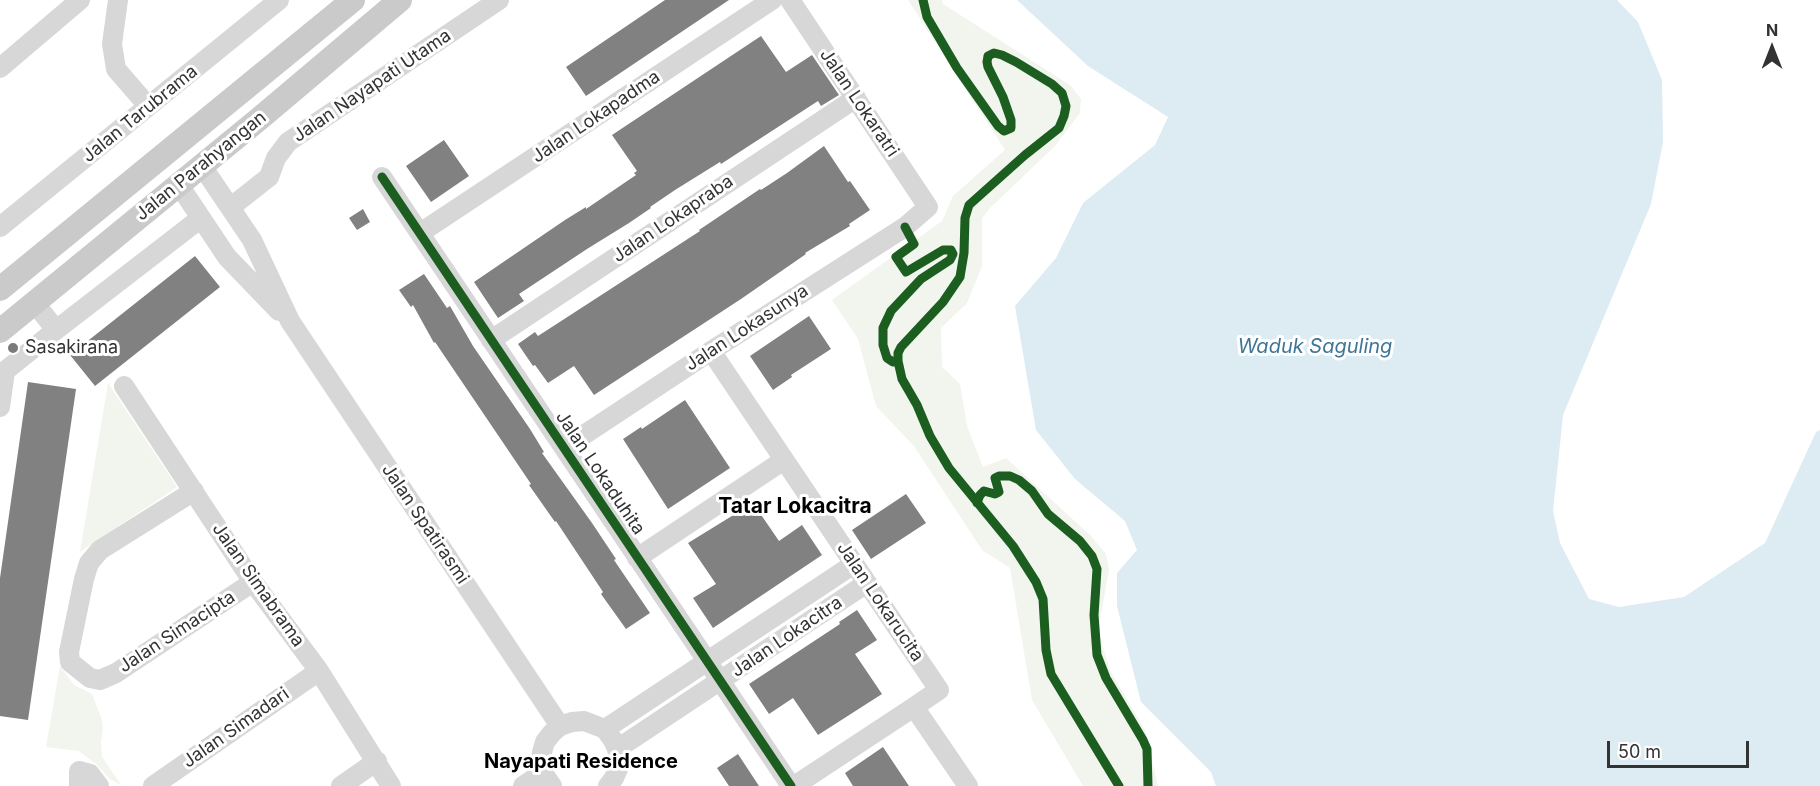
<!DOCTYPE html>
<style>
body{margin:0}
#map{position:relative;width:1820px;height:786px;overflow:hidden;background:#fff;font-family:Inter,sans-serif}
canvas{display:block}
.north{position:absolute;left:1742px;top:18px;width:60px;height:60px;-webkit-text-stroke:4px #fff;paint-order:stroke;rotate:0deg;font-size:16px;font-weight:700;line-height:24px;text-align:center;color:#333}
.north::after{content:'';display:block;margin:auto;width:21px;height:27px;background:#333;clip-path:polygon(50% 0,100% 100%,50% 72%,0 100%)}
.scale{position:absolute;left:1607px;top:741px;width:142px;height:27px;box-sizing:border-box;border:3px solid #333;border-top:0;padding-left:8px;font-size:18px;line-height:21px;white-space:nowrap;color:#333;-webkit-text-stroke:4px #fff;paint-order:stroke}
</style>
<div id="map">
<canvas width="1820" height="786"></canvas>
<div class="north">N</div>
<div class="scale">50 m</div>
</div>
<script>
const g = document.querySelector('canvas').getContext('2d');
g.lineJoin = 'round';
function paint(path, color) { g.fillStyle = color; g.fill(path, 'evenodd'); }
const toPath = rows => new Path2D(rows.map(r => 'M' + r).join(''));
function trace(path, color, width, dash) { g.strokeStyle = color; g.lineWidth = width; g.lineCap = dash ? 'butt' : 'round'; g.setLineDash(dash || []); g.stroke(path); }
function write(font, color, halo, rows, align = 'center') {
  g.font = font + ' Inter,sans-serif'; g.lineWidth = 6; g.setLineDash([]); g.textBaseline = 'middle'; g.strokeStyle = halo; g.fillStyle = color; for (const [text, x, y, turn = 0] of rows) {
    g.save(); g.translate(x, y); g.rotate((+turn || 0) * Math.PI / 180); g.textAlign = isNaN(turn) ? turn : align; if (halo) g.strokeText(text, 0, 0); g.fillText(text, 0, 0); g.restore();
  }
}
const green = toPath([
 [908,0,942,0,943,4,1070,85,1081,99,1080,113,1054,147,990,208,982,218,982,266,967,303,941,328,942,367,960,384,967,426,983,467,1006,458,1091,536,1106,554,1109,570,1098,631,1110,670,1145,730,1158,786,1083,786,1032,700,1010,568,982,550,914,446,876,406,858,339,832,300,942,221,953,196,1005,150],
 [108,383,177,487,80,552],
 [60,666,74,685,92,694,101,717,103,728,101,742,102,757,121,785,110,779,96,764,79,751,46,747]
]);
const water = toPath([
 [1017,0,1617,0,1638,22,1662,80,1663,142,1651,204,1563,415,1553,511,1560,543,1589,599,1619,607,1684,597,1765,543,1816,432,1820,430,1820,786,1216,786,1211,772,1141,702,1117,606,1117,573,1137,550,1125,521,1075,479,1036,430,1015,306,1056,258,1083,203,1155,145,1168,117,1088,66]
]);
const building = toPath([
 [665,0,729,0,586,96,566,67],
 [761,36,786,72,812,55,839,95,821,106,818,101,721,164,720,162,675,190,650,207,651,208,629,223,587,249,519,294,524,301,498,318,474,282,565,220,586,207,586,209,636,175,634,173,637,171,612,135],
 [444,140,469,176,431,202,406,166],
 [824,146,848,182,850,181,870,210,849,224,850,226,805,253,806,254,741,299,594,395,574,366,548,383,535,365,533,366,518,344,535,332,538,336,589,303,700,231,699,230,760,189,761,190,787,173],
 [363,209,370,222,357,230,349,218],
 [195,256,220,287,95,386,70,355],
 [424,274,447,308,450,306,473,346,530,429,544,452,542,453,592,523,616,559,614,560,650,613,626,629,601,594,603,592,556,521,555,522,529,485,531,484,435,342,434,343,413,305,411,307,399,290],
 [809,316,831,349,791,375,792,377,773,390,750,356],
 [28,382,76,389,28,720,0,716,0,578],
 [685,400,730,468,668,509,623,439,641,427,642,429],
 [906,494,926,523,871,559,852,530],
 [753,503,779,541,802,525,822,555,713,628,693,598,716,584,688,543],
 [857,610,877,640,855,654,882,694,818,735,793,698,769,714,749,684,840,624,839,622],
 [883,747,909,786,853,786,845,773],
 [738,754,759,786,729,786,717,768]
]);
const minor = toPath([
 [118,0,112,44,116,69,148,106],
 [0,68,80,0],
 [202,166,252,240,290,321,560,726],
 [382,177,791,786],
 [179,185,227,257,279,311],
 [231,207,269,177,276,158,288,142,499,0],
 [0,227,279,0],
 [420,233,772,0],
 [34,302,56,330],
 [491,340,856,98],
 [711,351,939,690,914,707,968,786],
 [124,386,253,582,319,671,391,786],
 [0,407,5,371,56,330,201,218],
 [564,448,711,351,905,227,928,207,790,0],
 [194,491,100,550,89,563,84,579,69,652,70,662,90,678,100,680,116,673,253,582],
 [637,558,784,460],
 [605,729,854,564],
 [617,749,867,583],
 [79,786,79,771,90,774,99,786],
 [153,786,319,671],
 [341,786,377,761],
 [523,786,543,773],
 [552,786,543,773,541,762,542,752,545,742,552,733,560,726,572,722,584,721,605,729,613,740,617,749,619,759,618,769,614,778,608,786],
 [794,786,914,707]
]);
const major = toPath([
 [0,289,353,0],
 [0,331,259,119,400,0]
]);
const cycleway = toPath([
 [923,0,927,17,957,68,998,126,1004,131,1011,128,1011,120,1003,97,988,67,987,62,988,56,994,53,1002,55,1016,62,1052,84,1062,93,1066,106,1064,116,1059,128,1025,155,969,205,965,218,964,253,960,277,943,302,901,347,898,353,898,361,902,379,917,405,930,436,949,468,1013,546,1036,582,1043,599,1046,650,1051,674,1119,786],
 [382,177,791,786],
 [898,361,893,362,887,358,883,345,883,328,891,311,921,279,950,260,953,254,951,250,943,250,906,272,896,257,914,244,905,227],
 [977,503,980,495,984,491,995,494,999,492,995,478,999,476,1010,476,1019,480,1032,491,1048,514,1080,541,1092,556,1097,569,1094,615,1097,655,1106,678,1143,740,1147,749,1148,786]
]);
const markers = [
 [13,348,6,"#7a7a7a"]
];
const streetNames = [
 ["Jalan Nayapati Utama",372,86,-34],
 ["Jalan Lokaratri",859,103,56],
 ["Jalan Tarubrama",140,114,-39],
 ["Jalan Lokapadma",596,117,-34],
 ["Jalan Parahyangan",201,166,-39],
 ["Jalan Lokapraba",673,219,-34],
 ["Jalan Lokasunya",747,328,-33],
 ["Jalan Lokaduhita",600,473,56],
 ["Jalan Spatirasmi",425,524,56],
 ["Jalan Simabrama",258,585,55],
 ["Jalan Lokarucita",880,602,56],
 ["Jalan Simacipta",177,632,-33],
 ["Jalan Lokacitra",787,637,-34],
 ["Jalan Simadari",236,728,-35]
];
const poiNames = [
 ["Sasakirana",25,348]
];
const waterNames = [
 ["Waduk Saguling",1315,347]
];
const neighbourhoodNames = [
 ["Nayapati Residence",581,762]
];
const quarterNames = [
 ["Tatar Lokacitra",795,507]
];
paint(green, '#f1f5ed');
paint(water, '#ddebf3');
paint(building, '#818181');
trace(minor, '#d7d7d7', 20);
trace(major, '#cacaca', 24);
trace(cycleway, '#1b5e20', 9);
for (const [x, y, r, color] of markers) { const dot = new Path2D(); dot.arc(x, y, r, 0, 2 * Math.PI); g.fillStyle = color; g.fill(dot); trace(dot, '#fff', 2); }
write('18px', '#333', '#fff', streetNames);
write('18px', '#333', '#fff', poiNames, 'left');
write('italic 20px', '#3f7597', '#fff', waterNames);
write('bold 20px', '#000', '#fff', neighbourhoodNames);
write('bold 21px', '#000', '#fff', quarterNames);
</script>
